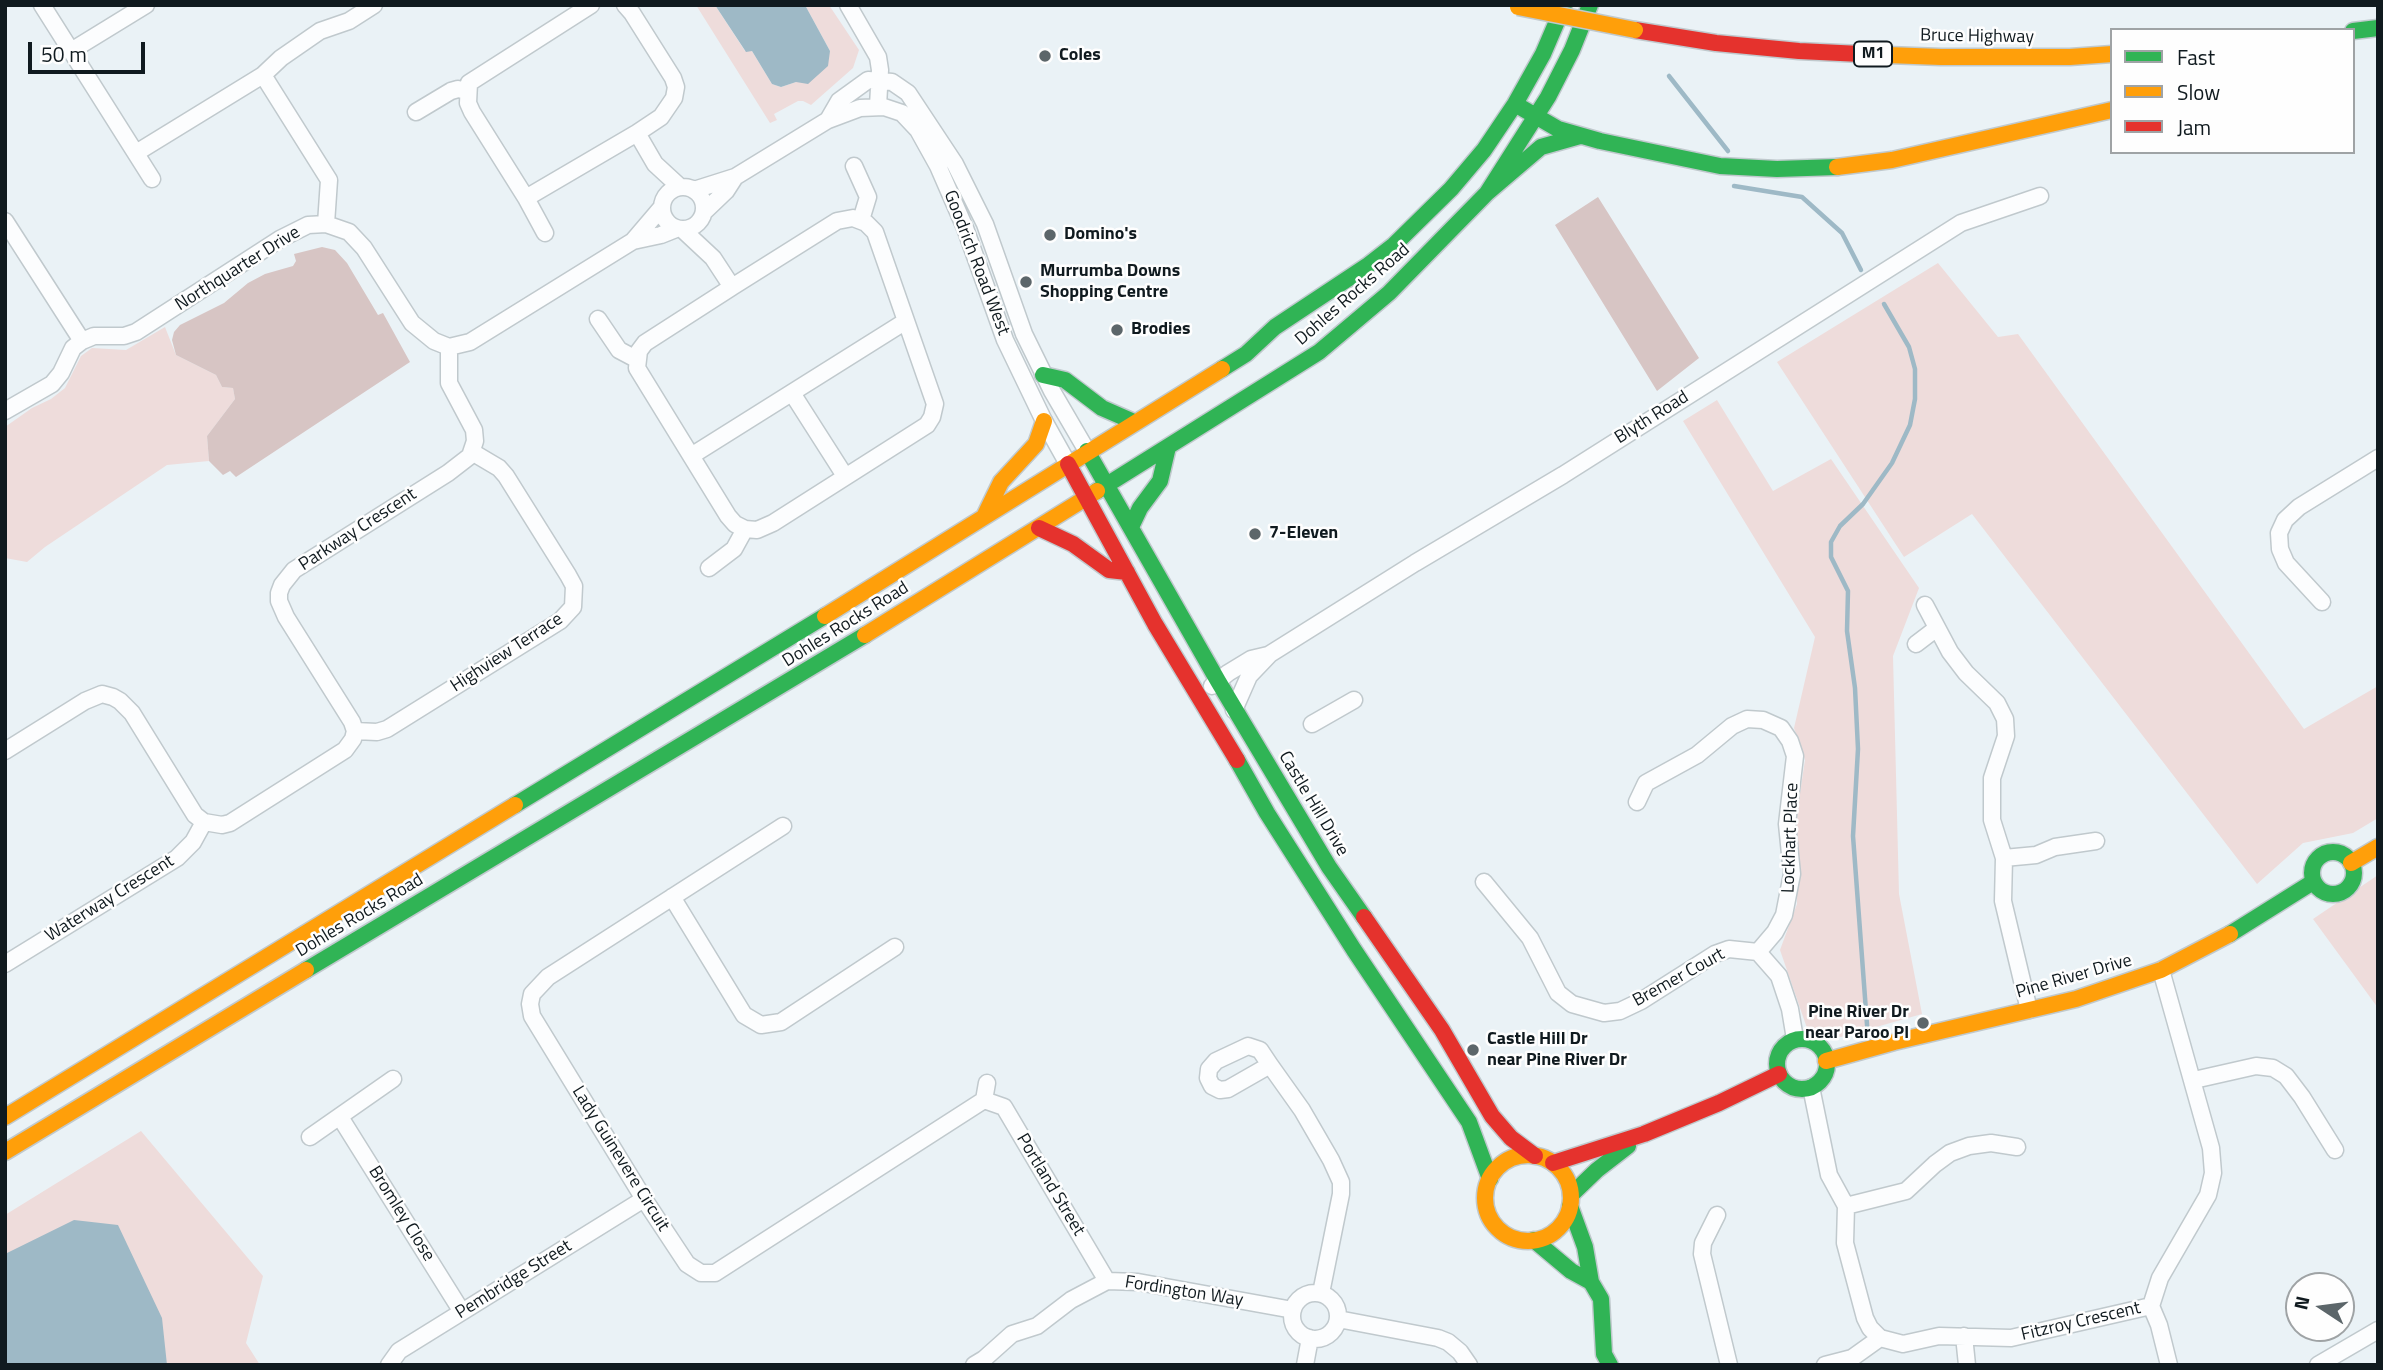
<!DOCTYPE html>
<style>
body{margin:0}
#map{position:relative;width:2383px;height:1370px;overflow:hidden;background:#eaf2f6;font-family:"Titillium Web",sans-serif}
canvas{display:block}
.frame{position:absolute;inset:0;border:7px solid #101a1f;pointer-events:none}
.legend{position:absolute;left:2110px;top:28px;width:245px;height:126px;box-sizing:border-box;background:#fefefe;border:2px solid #9fa3a5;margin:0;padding:9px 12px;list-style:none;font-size:21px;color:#101a1f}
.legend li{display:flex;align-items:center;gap:14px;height:35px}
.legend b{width:35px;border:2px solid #9fa3a5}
.north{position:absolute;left:2285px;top:1272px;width:70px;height:70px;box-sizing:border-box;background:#fefefe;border:2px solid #9fa3a5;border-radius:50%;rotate:283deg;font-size:19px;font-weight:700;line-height:28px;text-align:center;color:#101a1f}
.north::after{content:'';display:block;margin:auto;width:24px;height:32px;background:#5c666a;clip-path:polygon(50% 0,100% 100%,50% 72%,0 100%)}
.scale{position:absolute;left:28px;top:42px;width:117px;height:32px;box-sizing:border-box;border:4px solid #101a1f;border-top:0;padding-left:9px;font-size:21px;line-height:24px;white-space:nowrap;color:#101a1f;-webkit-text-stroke:5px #fefefe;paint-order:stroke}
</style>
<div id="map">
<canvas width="2383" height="1370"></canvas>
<div class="frame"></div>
<ul class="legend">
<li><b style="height:9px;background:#30b455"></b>Fast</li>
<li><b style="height:9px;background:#ff9f0a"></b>Slow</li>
<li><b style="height:9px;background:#e5322d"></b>Jam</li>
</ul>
<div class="north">N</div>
<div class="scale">50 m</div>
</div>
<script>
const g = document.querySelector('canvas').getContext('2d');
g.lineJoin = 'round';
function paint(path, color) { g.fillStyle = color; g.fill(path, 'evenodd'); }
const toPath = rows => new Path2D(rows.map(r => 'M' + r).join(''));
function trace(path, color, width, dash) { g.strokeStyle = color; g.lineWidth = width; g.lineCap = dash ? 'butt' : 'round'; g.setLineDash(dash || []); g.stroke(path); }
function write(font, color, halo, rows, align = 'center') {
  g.font = font + ' "Titillium Web",sans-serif'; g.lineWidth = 5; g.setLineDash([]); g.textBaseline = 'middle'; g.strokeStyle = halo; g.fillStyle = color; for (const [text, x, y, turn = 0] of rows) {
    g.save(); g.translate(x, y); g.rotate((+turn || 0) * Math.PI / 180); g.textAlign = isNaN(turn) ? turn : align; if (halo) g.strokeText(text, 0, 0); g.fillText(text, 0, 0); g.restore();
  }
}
const green = toPath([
 [696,5,715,5,745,51,752,51,772,84,781,87,796,82,830,51,805,5,829,5,859,50,853,68,811,105,803,101,798,101,774,114,777,120,770,123],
 [1938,263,1998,337,2018,334,2304,729,2378,686,2378,818,2353,833,2303,843,2257,884,1972,514,1904,557,1777,362],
 [165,327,176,355,216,375,222,387,233,388,235,399,207,436,209,461,167,465,45,547,27,562,5,558,5,427,32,408,51,399,65,388,81,356,92,348,126,350],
 [1717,400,1773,491,1831,459,1919,588,1893,656,1899,894,1922,1014,1841,1037,1808,1031,1780,950,1797,904,1795,826,1805,760,1794,728,1815,637,1683,421],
 [2378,875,2378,1008,2313,919],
 [141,1131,263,1276,246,1343,260,1365,5,1365,5,1215]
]);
const forest = toPath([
 [1598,197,1699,358,1657,391,1555,225],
 [322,247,335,250,347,263,378,315,383,313,410,362,236,477,230,471,223,475,209,461,207,436,235,399,233,388,222,387,216,375,176,355,172,340,174,332,180,325,224,303,248,283,265,274,293,266,296,261,294,254]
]);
const water = toPath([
 [715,5,805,5,830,51,828,66,808,84,796,82,781,87,772,84,752,51,746,52],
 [74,1220,118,1225,162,1318,167,1365,5,1365,5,1254]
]);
const stream = toPath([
 [1669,76,1728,151],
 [1734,186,1802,197,1842,233,1861,270],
 [1868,1038,1853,836,1858,749,1855,688,1847,631,1848,591,1831,557,1831,542,1840,526,1863,504,1892,463,1910,425,1915,399,1915,369,1909,347,1884,304]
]);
const street = toPath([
 [42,5,152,179],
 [848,5,878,57,880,70,878,106],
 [71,51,146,5],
 [263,75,329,180,326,224],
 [416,112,451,91,458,89,467,91],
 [828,120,839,101,868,80,892,82,908,93,955,164,985,224,1024,334,1052,391,1087,451],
 [637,133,655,164,680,187],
 [136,153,263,75,281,58,320,31,349,21,374,5],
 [854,166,868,197,861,220],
 '662 208a21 21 0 1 1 42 0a21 21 0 1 1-42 0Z',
 [694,190,735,177,828,120,860,108,884,107,902,113,918,130,938,166,965,228,1005,340,1044,421,1068,464],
 [526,198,472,112,468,103,469,83,591,5],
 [704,212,726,191,735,177],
 [5,221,82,341],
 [683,230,713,258,732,287,837,221,853,218,866,223,875,232,935,404,932,417,927,425,773,523,757,530,745,529,735,524,728,516,637,368,639,351,645,343,732,287],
 [545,233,526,198,637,133,661,117,674,98,676,87,673,78,632,13,625,5],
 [633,241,661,235,676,229],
 [598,319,619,350,636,359],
 [792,393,845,476],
 [5,411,52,384,61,373,73,348,82,341,94,336,124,336,136,332,280,239,308,225,326,224,349,232,364,248,412,323,434,341,449,347,470,342,633,241,662,207],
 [691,456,906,321],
 [709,568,734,549,745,529],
 [2322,602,2286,563,2280,549,2279,533,2285,520,2299,507,2378,458],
 [1925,605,1950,652,1966,673,1997,703,2005,719,2006,736,1992,778,1992,820,2004,858,2003,901,2029,1010],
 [1916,644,1937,628],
 [1212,686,1228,673,1251,659,1268,655],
 [1234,710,1249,676,1270,654,1415,563,1563,475,1961,223,2040,196],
 [1312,724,1354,700],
 [355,731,377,732,387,729,560,621,573,607,574,586,568,575,506,476,499,468,472,452],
 [5,751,85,701,102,694,113,697,120,701,132,713,195,815,204,822,222,825,230,823,345,750,353,739,355,731,352,722,286,617,279,601,279,593,282,585,294,570,448,473,470,456,475,441,474,430,449,383,449,347],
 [1637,802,1646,783,1697,755,1732,726,1747,719,1763,720,1781,728,1790,741,1795,756,1787,824,1792,874,1784,915,1775,932,1758,952],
 [783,826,548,977,532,994,530,1004,532,1016,644,1199,687,1264,701,1273,715,1273,984,1100,987,1083],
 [2004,858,2036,855,2055,847,2096,841],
 [1484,882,1530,938,1558,993,1572,1004,1604,1013,1620,1011,1641,1001,1715,954,1729,949,1758,952,1779,976,1790,1009,1795,1039],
 [672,897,744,1015,761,1025,781,1022,895,947],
 [5,964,177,858,193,842,204,822],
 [1270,1065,1260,1050,1248,1046,1216,1061,1209,1069,1208,1078,1212,1086,1220,1090,1228,1089,1270,1065,1302,1110,1331,1160,1341,1182,1341,1194,1321,1293],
 [2194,1080,2256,1066,2273,1068,2286,1076,2302,1097,2335,1150],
 [1811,1087,1829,1175,1846,1206,1845,1243,1865,1318,1870,1328,1880,1338,1903,1344,1939,1336,2011,1338,2151,1306,2160,1278,2208,1195,2213,1173,2211,1148,2161,970],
 [984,1100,1004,1107,1107,1281],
 [340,1117,462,1312],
 [310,1137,393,1079],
 [1846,1206,1906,1191,1935,1164,1950,1153,1969,1146,1991,1143,2017,1147],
 [1717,1215,1703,1243,1702,1254,1729,1365],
 '1292 1316a23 23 0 1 1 46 0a23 23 0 1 1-46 0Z',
 [2151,1306,2159,1325,2169,1365],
 [1338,1319,1438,1338,1448,1342,1460,1352,1469,1365],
 [1964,1336,1967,1365],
 [389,1365,399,1351,644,1199],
 [974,1365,984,1359,1012,1334,1037,1326,1071,1300,1107,1281,1138,1282,1293,1310],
 [1305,1365,1310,1338],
 [1825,1365,1852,1358,1880,1338],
 [2318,1365,2378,1330]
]);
const fast = toPath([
 [2353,31,2378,28],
 [1515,104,1558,129,1600,141,1720,166,1777,169,1837,167],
 [1487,193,1541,147,1580,136],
 [1222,369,1246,354,1275,327,1367,266,1394,245,1451,189,1484,150,1515,104,1543,54,1564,5],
 [1043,375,1065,380,1102,408,1134,422],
 [1087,451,1218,681,1329,867,1364,917],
 [1097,491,1319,352,1389,293,1487,193,1548,97,1572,50,1590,5],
 [1131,527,1140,508,1160,481,1168,447],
 [1237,760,1267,813,1354,950,1469,1122,1490,1179],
 [515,805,825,616],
 '2312 873a21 21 0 1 1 42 0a21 21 0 1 1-42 0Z',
 [2230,934,2313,882],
 [306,970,865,635],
 '1777 1064a25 25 0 1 1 50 0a25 25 0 1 1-50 0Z',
 [1571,1195,1597,1170,1628,1146],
 [1570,1206,1585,1247,1591,1282,1601,1299,1604,1354,1610,1365],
 [1534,1240,1571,1271,1591,1282]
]);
const slow = toPath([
 [1861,54,1941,57,2070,57,2112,54],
 [1837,167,1892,160,2112,110],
 [984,517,1001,482,1036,444,1044,421],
 [825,616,1222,369],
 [865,635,1097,491],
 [2351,863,2378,847],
 [1826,1061,1894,1042,2076,999,2161,970,2230,934],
 [5,1117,515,805],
 [5,1152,306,970],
 '1485 1198a43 43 0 1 1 86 0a43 43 0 1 1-86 0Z'
]);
const jam = toPath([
 [1635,30,1716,43,1799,51,1861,54],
 [1068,464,1155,624,1237,760],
 [1039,528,1073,544,1109,570,1127,572],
 [1364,917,1442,1030,1492,1116,1511,1138,1535,1156],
 [1553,1163,1644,1134,1719,1103,1779,1074]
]);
const slowBridge = toPath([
 [1518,7,1635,30]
]);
const markers = [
 [1045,56,7,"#5c666a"],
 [1050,235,7,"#5c666a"],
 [1026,282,7,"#5c666a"],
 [1117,330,7,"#5c666a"],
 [1255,534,7,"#5c666a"],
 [1923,1023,7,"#5c666a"],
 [1473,1050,7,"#5c666a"]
];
const shields = [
 [1873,54,38]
];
const shieldNames = [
 ["M1",1873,54]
];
const streetNames = [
 ["Bruce Highway",1977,37,1],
 ["Goodrich Road West",976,263,69],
 ["Northquarter Drive",238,269,-32],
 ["Dohles Rocks Road",1353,295,-41],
 ["Blyth Road",1652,418,-32],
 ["Parkway Crescent",358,530,-33],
 ["Dohles Rocks Road",846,625,-32],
 ["Highview Terrace",507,653,-33],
 ["Castle Hill Drive",1313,804,59],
 ["Lockhart Place",1791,838,-88],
 ["Waterway Crescent",110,899,-32],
 ["Dohles Rocks Road",360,916,-31],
 ["Pine River Drive",2074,977,-16],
 ["Bremer Court",1679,978,-29],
 ["Lady Guinevere Circuit",620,1159,58],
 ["Portland Street",1050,1185,59],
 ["Bromley Close",401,1214,58],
 ["Pembridge Street",514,1280,-32],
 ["Fordington Way",1184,1292,9],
 ["Fitzroy Crescent",2081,1322,-13]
];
const poiNames = [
 ["Coles",1059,56],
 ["Domino's",1064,235],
 ["Murrumba Downs",1040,272],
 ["Shopping Centre",1040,293],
 ["Brodies",1131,330],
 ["7-Eleven",1269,534],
 ["Pine River Dr",1909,1013,"right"],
 ["near Paroo Pl",1909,1034,"right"],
 ["Castle Hill Dr",1487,1040],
 ["near Pine River Dr",1487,1061]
];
paint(green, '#eedcdb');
paint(forest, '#d7c5c4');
paint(water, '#9eb9c6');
trace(stream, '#9eb9c6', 4.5);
trace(street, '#c0c9cd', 19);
trace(fast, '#c0c9cd', 19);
trace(slow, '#c0c9cd', 19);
trace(jam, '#c0c9cd', 19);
trace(street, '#fcfdfe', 16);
trace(fast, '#30b455', 16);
trace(slow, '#ff9f0a', 16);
trace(jam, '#e5322d', 16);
trace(slowBridge, '#c0c9cd', 19, []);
trace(slowBridge, '#ff9f0a', 16);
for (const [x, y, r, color] of markers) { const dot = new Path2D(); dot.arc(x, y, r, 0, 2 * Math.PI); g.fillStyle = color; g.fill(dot); trace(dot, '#fefefe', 2.5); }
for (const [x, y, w] of shields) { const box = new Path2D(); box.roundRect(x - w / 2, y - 12.5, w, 25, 5); g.fillStyle = '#fefefe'; g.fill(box); trace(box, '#101a1f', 2); }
write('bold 16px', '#101a1f', null, shieldNames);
write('18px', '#101a1f', '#fefefe', streetNames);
write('bold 18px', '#101a1f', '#fefefe', poiNames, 'left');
</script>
